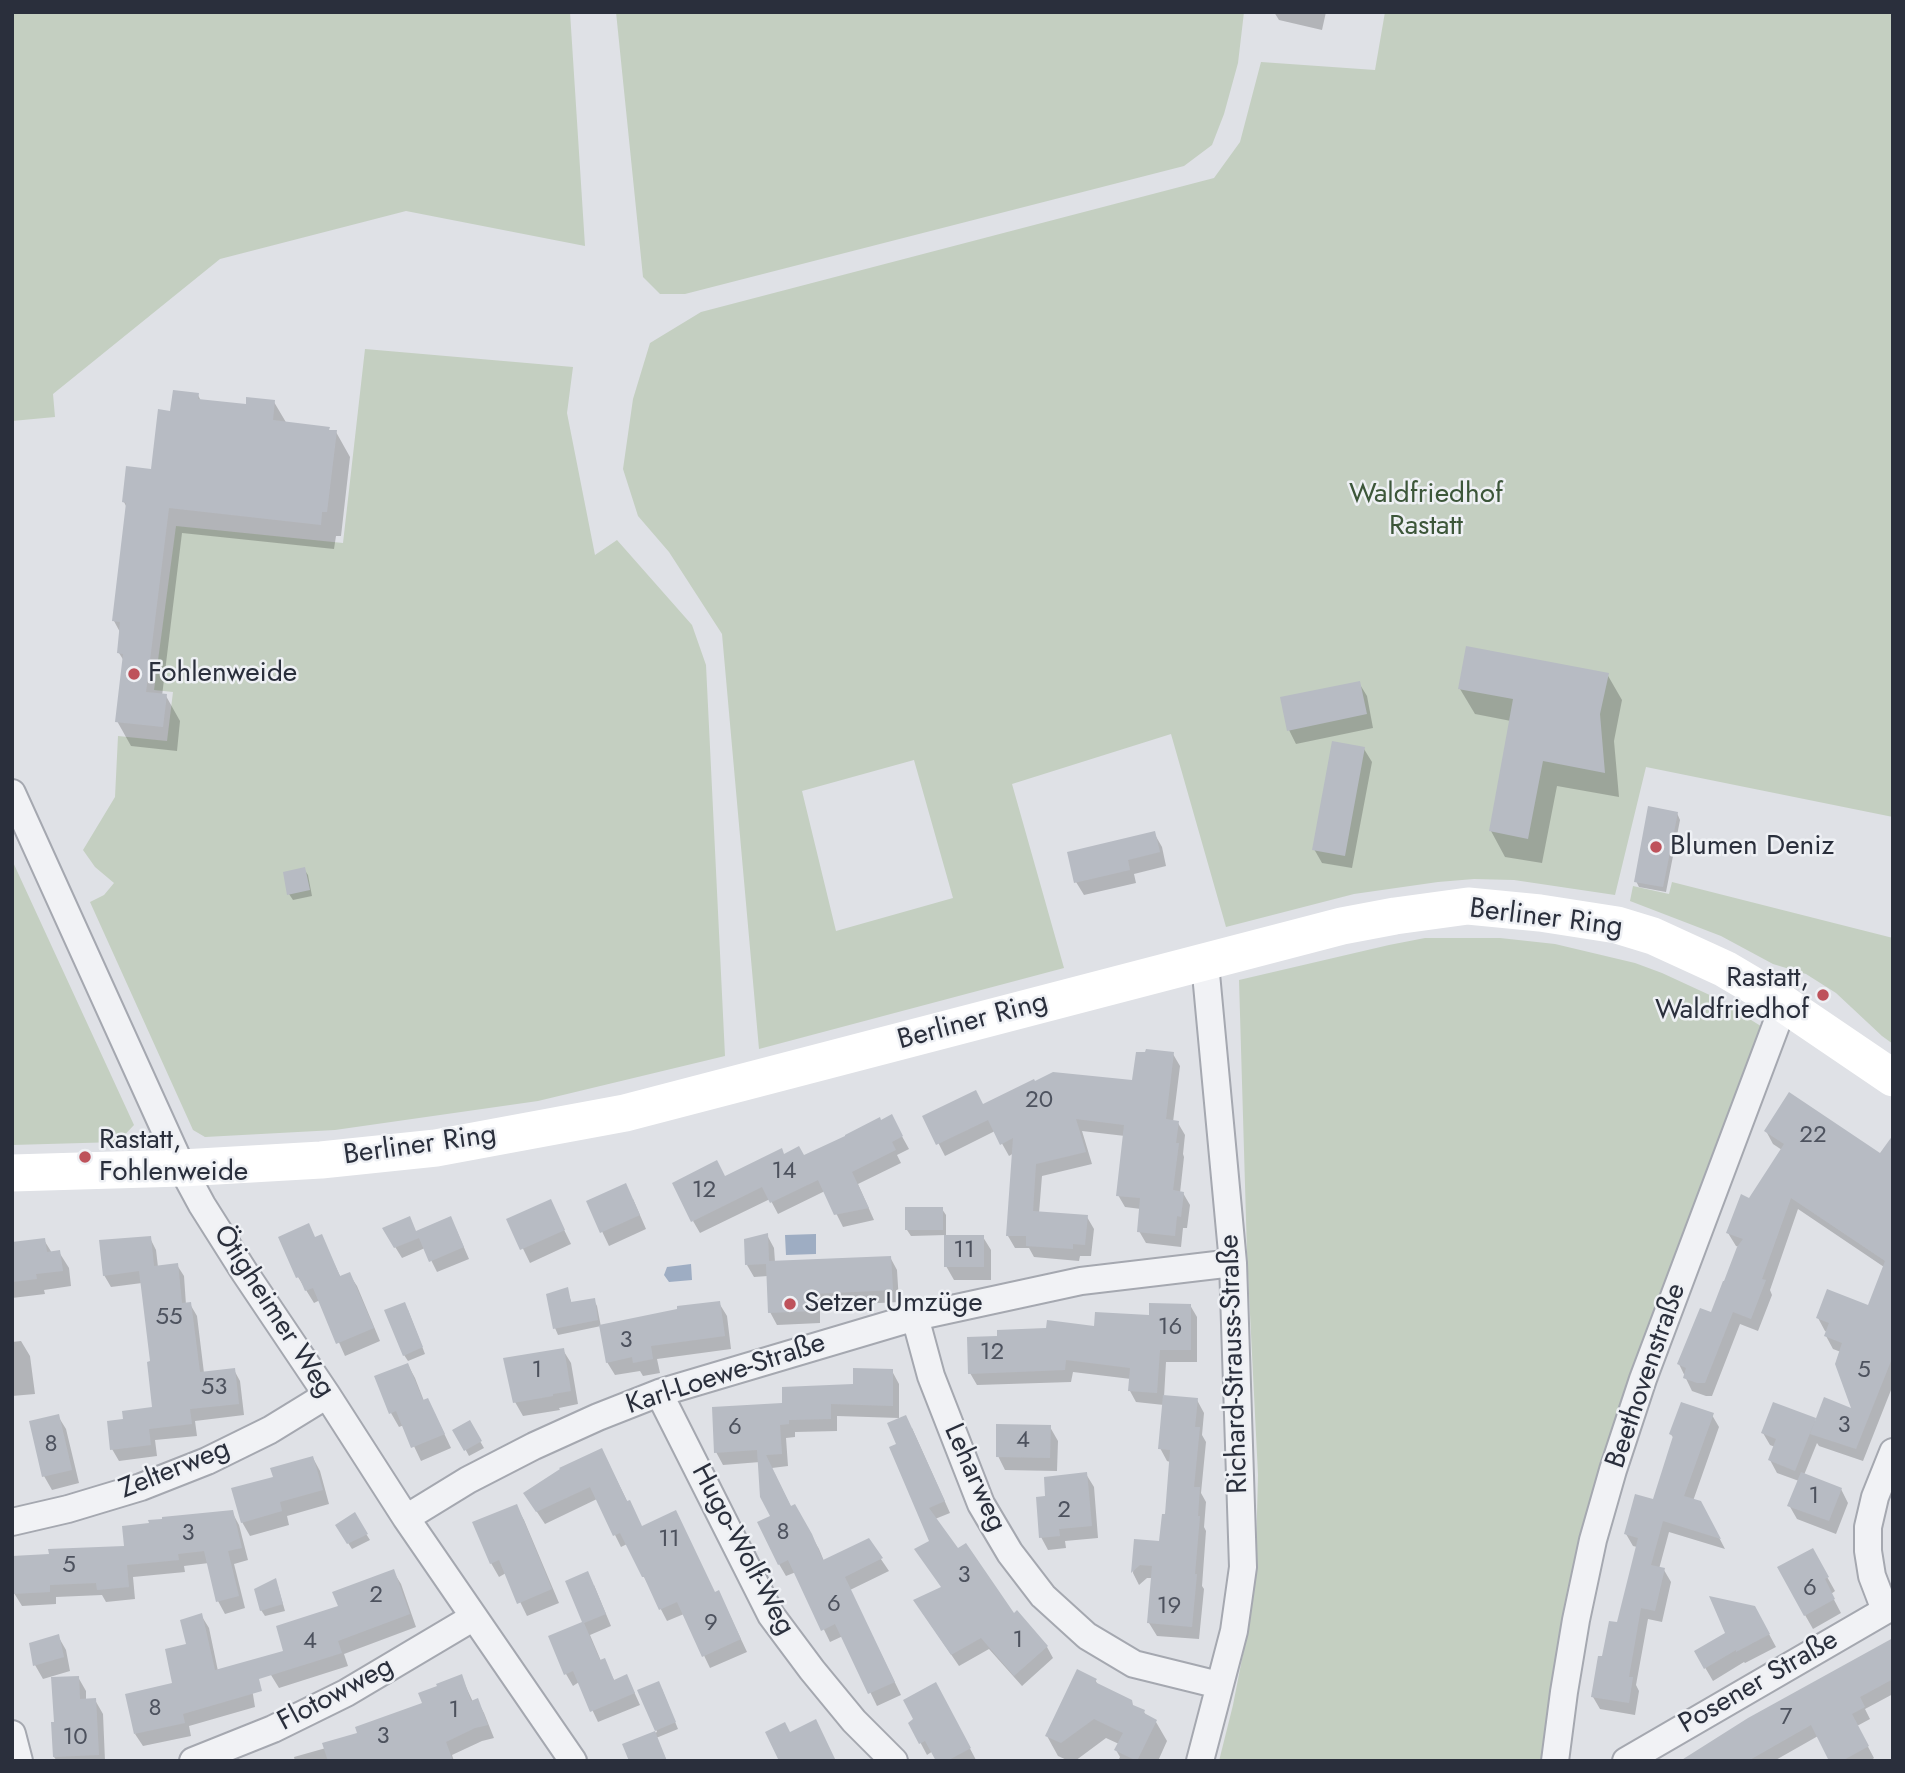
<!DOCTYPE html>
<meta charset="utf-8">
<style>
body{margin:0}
#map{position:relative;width:1905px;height:1773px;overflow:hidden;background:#dfe1e6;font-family:Jost,sans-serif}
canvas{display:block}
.frame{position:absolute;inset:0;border:14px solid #2a2f3c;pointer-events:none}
</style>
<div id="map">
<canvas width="1905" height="1773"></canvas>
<div class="frame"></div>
</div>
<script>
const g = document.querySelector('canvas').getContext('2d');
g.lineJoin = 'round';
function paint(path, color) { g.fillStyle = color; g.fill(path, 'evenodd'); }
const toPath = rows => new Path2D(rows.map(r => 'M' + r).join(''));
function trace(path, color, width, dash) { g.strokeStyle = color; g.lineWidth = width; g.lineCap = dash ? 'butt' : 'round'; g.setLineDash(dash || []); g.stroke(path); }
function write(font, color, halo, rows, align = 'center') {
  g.font = font + ' Jost,sans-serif'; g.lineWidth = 5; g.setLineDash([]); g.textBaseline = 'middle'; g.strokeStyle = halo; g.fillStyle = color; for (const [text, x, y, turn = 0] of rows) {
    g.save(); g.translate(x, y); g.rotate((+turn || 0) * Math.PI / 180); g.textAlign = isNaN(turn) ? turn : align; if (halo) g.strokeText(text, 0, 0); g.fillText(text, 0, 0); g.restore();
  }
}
const green = toPath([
 [12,12,570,12,585,246,406,211,220,259,53,394,55,417,12,421],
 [616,12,1244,12,1238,63,1224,114,1212,145,1184,166,685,294,660,294,643,277],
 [1385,12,1893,12,1893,817,1646,767,1615,895,1514,880,1474,879,1438,882,1354,894,1226,927,1171,734,1012,784,1064,968,759,1049,722,634,669,552,638,516,623,469,633,399,650,343,701,312,1214,178,1240,142,1261,62,1375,70],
 [914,760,953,898,836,931,802,791],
 [365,349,573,367,567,413,595,555,617,540,692,625,706,665,725,1056,538,1101,335,1130,205,1137,193,1130,90,902,104,895,114,883,95,867,83,850,115,797,118,736,167,741,173,692,154,690,176,526,343,543],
 [12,860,134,1125,118,1142,12,1145],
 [1672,882,1893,938,1893,1044,1882,1036,1836,993,1806,974,1773,964,1721,936,1630,901,1633,886,1669,894],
 [1425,938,1500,938,1555,944,1635,963,1662,973,1714,997,1764,1028,1602,1462,1580,1543,1565,1616,1547,1720,1542,1761,1219,1761,1233,1705,1250,1618,1256,1551,1258,1475,1247,1253,1239,980,1389,945]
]);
const water = toPath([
 [816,1234,816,1254,786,1255,785,1235],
 [691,1264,692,1280,669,1282,664,1275,667,1267]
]);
const shadow = toPath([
 [1274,12,1326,12,1322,30,1279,20],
 [198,395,201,401,247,406,274,402,287,424,328,428,330,431,336,432,350,457,341,536,336,536,334,549,182,533,162,696,166,696,180,721,177,751,131,746,117,721,124,661,119,653,121,634,114,621,127,508,124,502,152,471,172,412],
 [1607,674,1622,700,1614,741,1619,797,1557,786,1542,863,1505,857,1491,831,1511,721,1475,714,1460,689],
 [1359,683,1367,696,1373,728,1296,744,1289,730],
 [1364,749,1372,762,1352,868,1322,863,1314,849],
 [1677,813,1680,820,1666,892,1639,887,1636,881],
 [1154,833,1162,847,1166,866,1134,874,1136,883,1084,895,1076,882],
 [304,869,308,875,312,896,293,900,289,894],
 [1173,1054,1180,1066,1173,1122,1178,1123,1185,1135,1183,1154,1184,1157,1180,1193,1183,1193,1190,1205,1187,1228,1183,1228,1181,1247,1146,1243,1139,1231,1141,1209,1125,1207,1118,1195,1125,1136,1082,1131,1092,1164,1042,1176,1039,1213,1087,1217,1094,1229,1091,1256,1080,1256,1079,1261,1034,1257,1029,1248,1015,1248,1008,1236,1014,1153,1009,1156,995,1131,945,1156,925,1117,983,1105,1035,1083,1134,1082],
 [880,1121,898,1129,909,1149,897,1155,901,1163,858,1184,874,1220,843,1227,825,1191,778,1214,770,1199,700,1233,693,1221,725,1178,784,1156,804,1157],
 [1766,1131,1893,1163,1893,1385,1863,1461,1819,1446,1817,1443,1804,1475,1841,1489,1848,1503,1836,1534,1797,1519,1789,1505,1799,1481,1777,1473,1770,1460,1775,1447,1770,1445,1763,1433,1814,1420,1816,1423,1854,1411,1841,1352,1833,1349,1826,1336,1827,1332,1825,1331,1818,1318,1869,1307,1884,1267,1798,1209,1770,1290,1772,1295,1758,1331,1740,1324,1712,1396,1706,1396,1692,1391,1679,1364,1712,1314,1739,1247,1736,1246,1728,1233,1782,1150,1773,1144],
 [633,1199,646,1229,609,1246,588,1202],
 [550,1201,571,1244,530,1263,509,1220],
 [942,1209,946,1215,946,1235,911,1236,907,1230],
 [384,1229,416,1232,456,1229,469,1259,437,1272,425,1248,402,1258],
 [767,1235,774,1248,775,1262,890,1257,897,1270,899,1302,820,1306,820,1323,777,1325,770,1312,768,1276,754,1277,747,1265],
 [321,1236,341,1278,349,1274,357,1286,380,1341,345,1356,320,1300,314,1303,298,1277],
 [983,1237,991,1250,991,1280,954,1280,946,1266],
 [150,1238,156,1250,158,1267,177,1265,184,1276,186,1305,190,1304,197,1316,204,1373,234,1370,240,1381,244,1415,195,1421,197,1436,155,1440,157,1456,119,1461,112,1449,125,1421,154,1409,152,1362,142,1283,111,1287,104,1275],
 [44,1240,52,1253,59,1252,69,1268,71,1286,44,1290,45,1294,12,1298,12,1244],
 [567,1289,572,1304,594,1300,597,1306,601,1327,719,1303,727,1316,731,1349,657,1359,660,1373,643,1376,640,1371,615,1375,607,1362,601,1326,558,1335,555,1328],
 [1190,1305,1197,1317,1197,1362,1166,1362,1164,1397,1197,1400,1204,1413,1202,1435,1206,1442,1201,1493,1206,1502,1204,1527,1206,1531,1202,1586,1204,1589,1199,1639,1157,1636,1149,1623,1153,1578,1147,1578,1139,1585,1133,1573,1135,1541,1161,1543,1166,1516,1170,1462,1167,1461,1160,1448,1164,1405,1136,1402,1130,1391,1131,1379,1073,1372,1071,1382,977,1385,970,1373,1095,1328,1151,1317],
 [408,1310,425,1354,408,1361,404,1355],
 [21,1341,30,1356,35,1394,12,1396,12,1342],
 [563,1350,571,1363,578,1404,559,1408,560,1410,523,1416,515,1402],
 [408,1365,415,1378,424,1401,435,1414,451,1448,421,1461,404,1425,399,1427,391,1413],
 [892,1371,899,1384,899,1418,837,1416,837,1431,795,1432,795,1437,786,1438,788,1466,772,1468,791,1507,794,1506,819,1549,824,1561,868,1540,889,1571,850,1590,901,1695,877,1706,843,1636,830,1642,796,1572,786,1576,779,1564,773,1517,760,1462,723,1465,716,1452,784,1404,854,1386],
 [1712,1415,1719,1427,1693,1501,1708,1516,1725,1549,1669,1532,1659,1569,1664,1570,1671,1582,1662,1622,1648,1619,1636,1685,1639,1691,1635,1715,1600,1709,1593,1697,1604,1658,1618,1624,1637,1547,1633,1546,1626,1534,1654,1501,1674,1439,1671,1434],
 [58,1416,66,1429,79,1483,52,1490,44,1476],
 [469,1422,484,1448,469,1456,455,1430],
 [1050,1427,1058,1441,1057,1471,1005,1470,998,1456],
 [912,1428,950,1513,935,1519,957,1550,1013,1615,1017,1612,1047,1647,1053,1658,1022,1686,989,1649,959,1666,922,1612,942,1588,932,1542,898,1445],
 [602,1450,628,1503,642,1528,725,1605,747,1652,710,1668,684,1614,667,1621,627,1544,621,1547,597,1499,545,1524,533,1506],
 [313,1458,320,1471,329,1504,287,1516,289,1525,250,1536,242,1522,275,1478],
 [1086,1474,1094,1487,1098,1538,1065,1541,1066,1548,1048,1550,1041,1537,1047,1497],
 [516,1506,524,1520,559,1603,527,1616,506,1573,499,1577,491,1563],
 [232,1512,239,1525,248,1560,234,1564,245,1608,225,1614,218,1601,209,1563,184,1566,185,1572,133,1577,135,1599,106,1602,102,1595,56,1597,56,1604,22,1606,14,1593,126,1548],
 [354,1515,370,1540,352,1549,337,1526],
 [1812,1550,1835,1591,1831,1594,1841,1613,1813,1629,1805,1615],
 [393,1571,401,1584,416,1627,344,1654,348,1666,279,1688,271,1675,266,1657,286,1652,340,1607],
 [594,1585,611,1626,590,1635,601,1661,604,1660,615,1682,627,1676,640,1705,598,1722,579,1682,573,1686,566,1674,550,1637,584,1623],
 [278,1587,285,1611,265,1616,261,1610],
 [201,1615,209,1628,218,1671,250,1676,255,1707,189,1726,191,1736,143,1746,135,1734,174,1684,188,1646],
 [1762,1621,1776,1647,1745,1663,1744,1662,1713,1681,1696,1652],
 [58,1636,66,1650,70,1671,43,1679,35,1665,31,1644],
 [1893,1640,1893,1694,1865,1709,1870,1719,1857,1726,1874,1758,1870,1761,1831,1761,1818,1736,1774,1761,1684,1761],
 [461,1676,473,1702,477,1700,484,1713,494,1738,482,1741,452,1755,454,1761,295,1761,294,1757,326,1748,360,1734,424,1704],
 [78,1677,86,1691,86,1701,95,1700,103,1714,105,1761,57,1761,54,1757],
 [1095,1680,1099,1686,1144,1712,1147,1717,1156,1722,1167,1741,1158,1761,1118,1761,1120,1757,1116,1750,1119,1744,1106,1738,1075,1761,1069,1761,1058,1756,1047,1736],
 [662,1689,678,1729,656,1738,667,1761,630,1761,624,1745,657,1732,640,1691],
 [942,1695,976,1760,974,1761,939,1761,933,1751,927,1755,910,1723]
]);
const building = toPath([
 [173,390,199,393,198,399,246,404,246,397,275,400,273,420,330,427,329,430,337,430,327,512,322,512,321,525,169,508,146,692,167,694,163,727,115,722,123,654,117,653,120,622,112,621,126,503,122,502,126,466,151,469,158,409,170,411],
 [1466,646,1609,673,1600,714,1605,773,1543,761,1528,839,1489,831,1513,699,1458,689],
 [1360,681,1367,714,1287,731,1280,697],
 [1332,741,1365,747,1345,856,1312,850],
 [1648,806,1678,812,1663,887,1634,882],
 [1155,831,1160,852,1128,860,1130,870,1074,883,1067,852],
 [305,867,310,890,287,895,283,872],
 [1146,1049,1174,1052,1166,1119,1179,1121,1176,1143,1179,1143,1173,1190,1184,1192,1181,1217,1177,1216,1175,1236,1137,1232,1140,1198,1116,1196,1124,1125,1076,1119,1086,1152,1036,1164,1033,1211,1088,1215,1085,1245,1073,1244,1073,1249,1026,1246,1026,1236,1006,1236,1013,1138,1000,1145,988,1120,936,1145,922,1116,976,1090,983,1104,1034,1079,1035,1081,1053,1072,1132,1080,1136,1052,1145,1052],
 [1789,1092,1880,1153,1893,1135,1893,1356,1856,1449,1810,1434,1824,1397,1851,1408,1835,1364,1842,1343,1824,1336,1829,1323,1816,1318,1827,1289,1868,1305,1885,1261,1791,1198,1762,1279,1766,1280,1751,1319,1733,1312,1705,1383,1697,1383,1683,1378,1686,1368,1677,1364,1700,1308,1711,1312,1723,1281,1724,1281,1737,1247,1743,1239,1726,1233,1741,1194,1749,1198,1784,1144,1764,1131],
 [892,1114,903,1136,892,1142,896,1150,852,1172,869,1208,834,1215,818,1180,770,1203,762,1187,691,1222,672,1183,717,1160,725,1176,782,1148,784,1154,799,1146,804,1155,845,1136,845,1135,880,1117,881,1120],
 [626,1183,640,1215,600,1233,586,1201],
 [551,1199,565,1230,520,1250,506,1219],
 [905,1207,943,1207,943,1230,905,1230],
 [410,1216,416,1231,451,1216,464,1247,429,1262,419,1238,394,1248,382,1228],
 [309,1223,315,1237,322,1234,340,1276,350,1272,374,1328,336,1344,313,1288,305,1291,299,1277,296,1278,278,1237],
 [768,1233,769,1261,891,1256,893,1290,814,1294,814,1311,768,1313,766,1264,745,1265,744,1239],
 [944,1235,984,1235,984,1267,944,1267],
 [151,1236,154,1266,178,1263,182,1303,191,1302,200,1372,235,1368,239,1404,190,1409,192,1424,149,1429,151,1445,110,1450,107,1421,123,1419,122,1411,152,1407,147,1362,150,1361,139,1271,103,1276,99,1240],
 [45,1238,47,1252,60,1250,63,1271,36,1274,37,1279,12,1282,12,1242],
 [568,1287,571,1302,595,1298,598,1320,553,1329,546,1294],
 [720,1301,725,1336,651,1346,653,1359,633,1363,632,1357,606,1363,599,1325,677,1309,677,1306],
 [405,1302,423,1347,403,1356,384,1310],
 [1149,1303,1191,1304,1191,1350,1160,1350,1157,1393,1128,1391,1130,1368,1066,1360,1065,1370,968,1374,967,1337,997,1336,997,1330,1046,1328,1047,1320,1094,1326,1095,1312,1149,1315],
 [564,1348,571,1391,553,1394,553,1396,513,1403,503,1358],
 [408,1363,423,1400,428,1398,445,1434,411,1448,396,1411,389,1414,374,1376],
 [853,1368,893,1369,893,1406,831,1404,831,1419,789,1420,789,1424,780,1425,782,1454,766,1455,791,1506,795,1504,812,1534,823,1560,869,1538,883,1558,845,1577,895,1682,868,1694,835,1624,821,1631,788,1560,778,1565,757,1522,770,1516,760,1497,757,1450,714,1453,712,1407,782,1403,782,1387,853,1384],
 [1163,1395,1198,1398,1195,1427,1200,1427,1194,1487,1200,1487,1198,1516,1200,1516,1195,1574,1197,1574,1192,1627,1147,1623,1152,1566,1140,1565,1131,1573,1134,1539,1159,1541,1162,1514,1165,1514,1170,1450,1158,1449],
 [1681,1402,1714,1413,1684,1496,1701,1501,1721,1539,1663,1521,1651,1565,1665,1568,1655,1611,1641,1608,1629,1677,1633,1677,1629,1703,1591,1697,1598,1656,1602,1656,1609,1621,1617,1622,1638,1538,1624,1534,1635,1494,1653,1499,1673,1436,1669,1434],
 [1773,1402,1816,1418,1795,1471,1768,1460,1776,1439,1761,1433],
 [59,1414,72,1470,42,1477,29,1421],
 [906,1415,945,1501,929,1508,958,1548,966,1543,1014,1613,1017,1610,1048,1646,1014,1676,981,1638,951,1655,913,1600,941,1587,914,1549,929,1541,889,1447,896,1444,887,1423],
 [470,1420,482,1441,464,1451,452,1430],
 [996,1424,1051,1425,1050,1458,996,1457],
 [602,1448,627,1501,630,1500,642,1526,676,1510,715,1592,719,1590,741,1639,702,1657,677,1602,659,1610,644,1577,642,1577,620,1533,613,1536,590,1487,536,1512,523,1493,560,1469,559,1468],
 [313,1456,323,1490,280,1502,282,1511,241,1523,231,1488,273,1477,270,1468],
 [1087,1472,1092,1526,1059,1529,1060,1536,1039,1538,1036,1497,1045,1496,1044,1477],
 [1801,1472,1842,1488,1829,1521,1787,1506],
 [517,1504,552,1589,517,1604,499,1560,490,1564,472,1522],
 [233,1510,242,1548,228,1551,239,1596,216,1602,204,1551,178,1554,179,1560,127,1565,129,1587,97,1590,96,1583,50,1585,50,1592,12,1594,12,1556,49,1554,48,1549,124,1546,122,1526,149,1523,148,1520,162,1519,162,1517],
 [355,1512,368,1534,347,1544,335,1525],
 [1813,1548,1829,1577,1825,1579,1835,1599,1804,1616,1777,1567],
 [394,1569,410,1614,338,1641,342,1653,259,1679,262,1691,183,1714,185,1723,134,1734,125,1694,172,1683,165,1649,186,1644,180,1620,202,1613,215,1670,283,1651,276,1626,338,1606,332,1592],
 [588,1571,606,1614,584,1623,600,1660,605,1658,614,1680,627,1674,635,1693,590,1712,573,1671,564,1675,548,1636,582,1622,565,1581],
 [276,1578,283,1604,260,1611,254,1589],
 [1709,1596,1755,1606,1770,1634,1736,1652,1736,1650,1704,1669,1694,1651,1725,1633],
 [59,1634,64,1657,33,1666,29,1643],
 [1893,1638,1893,1679,1860,1697,1865,1707,1852,1714,1869,1746,1842,1761,1829,1761,1811,1725,1748,1761,1680,1761,1748,1718],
 [1077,1669,1097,1679,1095,1682,1132,1700,1133,1705,1145,1710,1144,1713,1157,1720,1137,1761,1114,1750,1123,1733,1094,1719,1061,1743,1045,1736],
 [462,1674,471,1701,478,1698,488,1725,475,1728,446,1742,453,1761,328,1761,322,1743,357,1733,355,1727,422,1703,418,1693,437,1686,436,1684],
 [79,1676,80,1699,96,1698,99,1755,53,1757,51,1722,54,1722,51,1677],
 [659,1681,676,1722,655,1731,637,1690],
 [936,1682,971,1748,947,1761,936,1761,925,1741,919,1744,908,1723,913,1719,903,1700],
 [816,1719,836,1761,779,1761,765,1732,785,1722,790,1732],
 [655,1731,667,1761,629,1761,622,1744]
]);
const street = toPath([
 [12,793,182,1168,202,1205,245,1273,327,1395,406,1518,573,1761],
 [915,1317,931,1376,981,1504,1010,1553,1043,1596,1087,1636,1134,1664,1219,1685],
 [659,1393,771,1615,812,1670,854,1721,894,1761],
 [406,1518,468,1480,534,1446,598,1417,659,1393,915,1317,1081,1281,1233,1263],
 [12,1522,68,1509,141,1487,207,1461,270,1430,327,1395],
 [1885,1610,1872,1576,1868,1551,1868,1527,1875,1497,1893,1452],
 [12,1734,19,1761],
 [193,1761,273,1729,346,1693,474,1617],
 [1200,1761,1234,1631,1243,1567,1233,1263,1205,963],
 [1555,1761,1564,1692,1576,1620,1593,1540,1613,1470,1643,1379,1784,1004],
 [1626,1761,1893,1606]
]);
const secondary = toPath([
 [12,1173,182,1168,321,1160,436,1148,625,1113,1342,926,1395,916,1468,906,1540,913,1617,925,1653,936,1725,969,1784,1004,1893,1078]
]);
const markers = [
 [134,674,7,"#be525b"],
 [1656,847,7,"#be525b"],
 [1823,995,7,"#be525b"],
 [85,1157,7,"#be525b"],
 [790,1304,7,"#be525b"]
];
const numberNames = [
 ["20",1039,1101],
 ["22",1813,1136],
 ["14",784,1172],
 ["12",704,1191],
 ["11",964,1251],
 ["55",169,1318],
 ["16",1170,1328],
 ["3",626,1341],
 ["12",992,1353],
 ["1",537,1371],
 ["5",1864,1371],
 ["53",214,1388],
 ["3",1844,1426],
 ["6",735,1428],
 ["4",1023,1441],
 ["8",51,1445],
 ["1",1814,1497],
 ["2",1064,1511],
 ["8",783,1533],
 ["3",188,1534],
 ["11",669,1540],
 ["5",69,1566],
 ["3",964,1576],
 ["6",1810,1589],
 ["2",376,1596],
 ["6",834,1605],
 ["19",1169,1607],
 ["9",711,1624],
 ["1",1018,1641],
 ["4",310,1642],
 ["8",155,1709],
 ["1",454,1711],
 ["7",1786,1718],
 ["3",383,1737],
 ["10",75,1738]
];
const parkNames = [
 ["Waldfriedhof",1426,495],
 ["Rastatt",1426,527]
];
const poiNames = [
 ["Fohlenweide",148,674],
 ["Blumen Deniz",1670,847],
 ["Rastatt,",1809,979,"right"],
 ["Waldfriedhof",1809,1011,"right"],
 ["Rastatt,",99,1141],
 ["Fohlenweide",99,1173],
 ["Setzer Umzüge",804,1304]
];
const streetNames = [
 ["Berliner Ring",1546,919,7],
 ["Berliner Ring",973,1022,-15],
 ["Berliner Ring",420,1146,-8],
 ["Ötigheimer Weg",273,1312,57],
 ["Richard-Strauss-Straße",1235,1364,-92],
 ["Karl-Loewe-Straße",726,1375,-18],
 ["Beethovenstraße",1647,1376,-71],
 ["Zelterweg",175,1470,-22],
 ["Leharweg",974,1478,66],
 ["Hugo-Wolf-Weg",742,1550,62],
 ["Posener Straße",1759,1683,-30],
 ["Flotowweg",336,1695,-28]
];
paint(green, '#c4cfc1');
paint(water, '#9eadc3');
paint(shadow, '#0003');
paint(building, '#b7bbc3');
trace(street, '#a5a8b0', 30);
trace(street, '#f1f2f5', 26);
trace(secondary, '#fff', 37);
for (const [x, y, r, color] of markers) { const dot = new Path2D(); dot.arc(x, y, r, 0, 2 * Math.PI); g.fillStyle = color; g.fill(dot); trace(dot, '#eef0f4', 2.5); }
write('24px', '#4d525e', null, numberNames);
write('28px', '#3c5639', '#eef0f4', parkNames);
write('28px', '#2a2f3c', '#eef0f4', poiNames, 'left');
write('28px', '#2a2f3c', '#eef0f4', streetNames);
</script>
